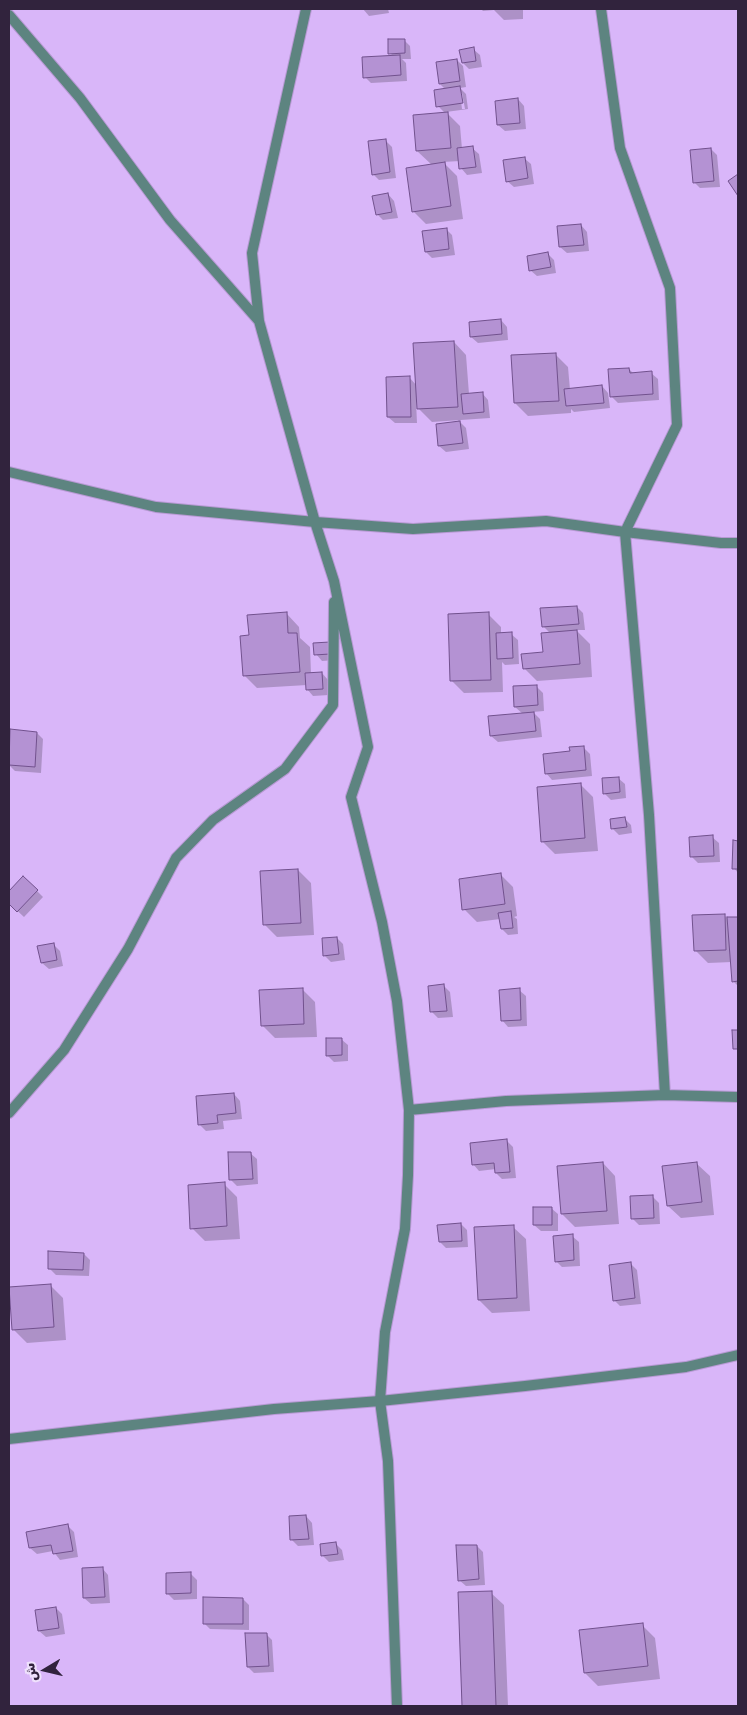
<!DOCTYPE html>
<meta charset="utf-8">
<style>
body{margin:0}
#map{position:relative;width:747px;height:1715px;overflow:hidden;background:#d9b6f9;font-family:"DejaVu Sans","Noto Naskh Arabic",sans-serif}
canvas{display:block}
.frame{position:absolute;inset:0;border:10px solid #31233d;pointer-events:none}
.north{position:absolute;left:20px;top:1645px;width:50px;height:50px;-webkit-text-stroke:4px #efe1fd;paint-order:stroke;rotate:261deg;font-size:14px;font-weight:700;line-height:20px;text-align:center;color:#31233d}
.north::after{content:'';display:block;margin:auto;width:18px;height:22px;background:#31233d;clip-path:polygon(50% 0,100% 100%,50% 72%,0 100%)}
</style>
<div id="map">
<canvas width="747" height="1715"></canvas>
<div class="frame"></div>
<div class="north">ش</div>
</div>
<script>
const g = document.querySelector('canvas').getContext('2d');
g.lineJoin = 'round';
function paint(path, color) { g.fillStyle = color; g.fill(path, 'evenodd'); }
const toPath = rows => new Path2D(rows.map(r => 'M' + r).join(''));
function trace(path, color, width, dash) { g.strokeStyle = color; g.lineWidth = width; g.lineCap = dash ? 'butt' : 'round'; g.setLineDash(dash || []); g.stroke(path); }
const shadow = toPath([
 [363,9,388,9,389,13,369,16],
 [481,9,523,9,523,19,504,20,494,10,483,11],
 [404,40,410,46,411,59,402,59,406,63,407,81,371,83,365,77,394,57,390,53],
 [473,49,480,55,482,67,469,69,463,63],
 [457,60,463,66,466,87,460,88,466,94,468,109,446,112,460,126,462,149,472,148,479,154,482,173,467,175,461,168,460,161,443,162,457,176,463,219,426,224,413,211,432,165,417,151,445,113,438,106,446,90,440,84],
 [460,93,462,93,465,109,462,109],
 [518,99,524,106,526,129,505,131,498,125,496,102],
 [385,140,392,147,396,178,379,180,373,174],
 [711,149,717,155,720,187,700,188,694,182],
 [524,158,531,164,534,184,514,187,507,181],
 [388,194,394,201,398,218,383,220,377,214],
 [581,225,587,232,589,251,567,253,560,247],
 [446,229,452,235,455,255,432,258,426,252],
 [548,254,554,260,556,273,537,276,530,270],
 [501,320,507,327,508,340,478,343,471,337],
 [454,342,466,355,469,394,482,393,488,400,490,418,432,422,419,409,418,401,416,401,417,423,395,423,388,417,409,377,417,386],
 [555,354,568,367,570,390,602,386,608,393,610,408,574,412,571,409,571,413,528,416,515,403],
 [629,369,634,374,651,373,658,379,659,400,618,403,611,396],
 [458,420,466,428,469,449,446,452,439,446,458,422],
 [577,607,583,613,585,630,576,630,590,644,592,677,537,681,524,668,544,653,550,633,543,626],
 [287,614,299,627,300,638,310,647,311,674,322,673,328,680,329,695,313,696,307,689,307,685,257,688,244,675,250,637],
 [488,614,501,627,501,634,511,634,518,640,519,664,505,665,502,662,503,692,464,693,451,680],
 [329,643,336,660,322,661,316,654],
 [536,686,543,693,544,711,533,712,540,719,542,737,498,742,491,736,523,714,515,707],
 [12,731,37,733,43,739,41,773,15,771,9,765],
 [583,747,590,754,592,776,552,780,546,773,571,753],
 [618,778,625,784,626,798,611,800,604,793],
 [580,784,593,797,598,851,555,854,542,841],
 [625,819,631,825,632,833,619,835,613,829],
 [712,837,719,843,720,862,698,863,692,857],
 [734,842,738,842,738,873,734,868],
 [298,870,311,883,314,935,277,937,264,924],
 [500,874,513,887,517,916,514,917,517,919,518,934,508,935,502,929,500,919,477,922,464,909],
 [23,877,43,897,24,917,9,903,9,893],
 [724,915,728,919,738,918,738,986,733,981,732,962,708,963,695,950],
 [337,938,343,944,345,960,331,962,324,955],
 [53,944,60,951,63,966,49,969,42,963],
 [443,985,450,992,453,1017,438,1018,432,1012],
 [302,989,315,1002,317,1037,275,1038,262,1025],
 [519,990,526,996,527,1026,508,1027,502,1020],
 [341,1039,348,1045,348,1061,334,1062,327,1055],
 [234,1094,240,1101,242,1119,223,1121,224,1129,206,1131,200,1125],
 [507,1141,513,1147,516,1178,502,1179,496,1173,496,1169,479,1171,473,1164],
 [250,1153,257,1159,258,1184,237,1186,230,1179],
 [603,1163,615,1176,619,1224,575,1227,562,1214],
 [697,1164,710,1176,714,1215,681,1218,668,1206],
 [224,1184,237,1197,240,1239,205,1241,192,1228],
 [652,1196,659,1203,660,1224,639,1225,632,1218],
 [551,1208,558,1214,558,1231,541,1231,534,1225],
 [461,1224,467,1230,468,1247,446,1248,440,1242],
 [513,1227,526,1239,530,1311,492,1313,479,1300],
 [572,1236,579,1242,580,1266,562,1267,556,1261],
 [84,1254,90,1260,89,1276,56,1275,49,1268],
 [631,1264,637,1270,641,1304,620,1306,614,1300],
 [50,1285,63,1298,66,1340,27,1343,14,1330],
 [306,1516,312,1523,314,1545,298,1546,292,1540],
 [67,1525,74,1532,78,1557,60,1560,53,1551,37,1554,30,1548],
 [336,1544,342,1550,344,1560,329,1562,322,1555],
 [477,1546,483,1552,485,1585,466,1586,459,1580],
 [102,1568,108,1575,110,1603,91,1604,84,1598],
 [191,1574,197,1580,197,1599,174,1600,168,1594],
 [491,1593,504,1605,508,1706,464,1706,459,1594],
 [243,1599,249,1605,249,1630,210,1629,204,1623],
 [56,1608,62,1614,65,1634,46,1637,39,1631],
 [642,1625,655,1638,660,1679,598,1686,585,1673],
 [266,1634,272,1640,274,1672,254,1673,248,1667]
]);
const building = toPath([
 [388,39,405,39,405,53,388,54,388,39],
 [474,47,476,61,462,63,459,50,474,47],
 [400,55,401,75,363,78,362,57,400,55],
 [457,59,460,81,439,84,436,62,457,59],
 [460,86,463,103,436,107,434,90,460,86],
 [518,98,520,123,497,125,495,101,518,98],
 [448,112,451,148,416,151,413,115,448,112],
 [386,139,390,172,372,175,368,141,386,139],
 [473,146,476,167,459,169,457,148,473,146],
 [711,148,714,181,693,183,690,150,711,148],
 [525,157,528,178,506,182,503,160,525,157],
 [445,162,451,206,412,212,406,168,445,162],
 [738,174,738,196,728,181,738,174],
 [388,193,392,212,376,215,372,196,388,193],
 [581,224,584,245,559,247,557,226,581,224],
 [447,228,449,249,425,252,422,231,447,228],
 [548,252,551,267,529,271,527,256,548,252],
 [501,319,502,334,470,337,469,322,501,319],
 [454,341,458,407,417,409,413,343,454,341],
 [556,353,559,401,514,403,511,355,556,353],
 [629,368,630,373,652,371,653,394,610,397,608,369,629,368],
 [410,376,411,417,387,417,386,377,410,376],
 [602,385,604,403,566,406,564,389,602,385],
 [483,392,484,412,463,414,461,394,483,392],
 [460,421,463,443,438,446,436,424,460,421],
 [577,606,579,624,542,627,540,608,577,606],
 [287,612,288,633,297,633,300,672,243,676,240,636,249,635,247,615,287,612],
 [489,612,491,680,450,681,448,614,489,612],
 [577,630,580,664,523,669,521,654,543,652,541,633,577,630],
 [512,632,513,658,497,659,496,633,512,632],
 [330,642,330,654,314,655,313,643,330,642],
 [322,672,323,689,306,690,305,673,322,672],
 [537,685,538,705,514,707,513,686,537,685],
 [534,712,536,731,490,736,488,716,534,712],
 [10,729,37,732,35,767,9,765,10,729],
 [584,746,586,770,545,774,543,754,570,751,569,747,584,746],
 [619,777,620,792,603,794,602,778,619,777],
 [581,783,585,838,541,842,537,787,581,783],
 [625,817,627,827,611,829,610,819,625,817],
 [713,835,714,856,690,857,689,837,713,835],
 [733,840,738,841,738,869,732,869,733,840],
 [298,869,301,923,263,925,260,871,298,869],
 [501,873,505,904,462,910,459,879,501,873],
 [23,876,38,890,17,912,9,904,9,891,23,876],
 [511,911,513,928,501,929,498,913,511,911],
 [725,914,726,950,694,951,692,915,725,914],
 [727,917,738,917,738,981,732,982,727,917],
 [337,937,339,954,323,956,322,938,337,937],
 [54,943,57,960,41,963,37,946,54,943],
 [444,984,447,1011,430,1012,428,986,444,984],
 [303,988,304,1024,261,1026,259,990,303,988],
 [520,988,521,1020,501,1021,499,990,520,988],
 [732,1030,738,1030,738,1049,733,1049,732,1030],
 [326,1038,342,1038,342,1055,326,1056,326,1038],
 [234,1093,236,1113,217,1115,218,1123,198,1125,196,1096,234,1093],
 [507,1139,510,1172,495,1173,494,1163,472,1165,470,1143,507,1139],
 [228,1152,251,1152,253,1179,229,1180,228,1152],
 [603,1162,607,1211,561,1214,557,1166,603,1162],
 [697,1162,702,1202,667,1206,662,1166,697,1162],
 [225,1182,227,1226,190,1229,188,1185,225,1182],
 [653,1195,654,1218,631,1219,630,1196,653,1195],
 [533,1207,552,1207,552,1225,533,1225,533,1207],
 [461,1223,462,1241,439,1242,437,1225,461,1223],
 [514,1225,517,1298,478,1300,474,1227,514,1225],
 [573,1234,574,1260,555,1262,553,1236,573,1234],
 [48,1251,84,1253,83,1270,48,1269,48,1251],
 [631,1262,635,1298,613,1301,609,1265,631,1262],
 [51,1284,54,1327,12,1330,9,1287,51,1284],
 [306,1515,309,1539,290,1540,289,1516,306,1515],
 [68,1524,73,1551,53,1554,51,1545,29,1548,26,1532,68,1524],
 [336,1542,338,1554,321,1556,320,1544,336,1542],
 [456,1545,477,1545,479,1579,458,1581,456,1545],
 [103,1567,105,1597,83,1598,82,1568,103,1567],
 [191,1572,191,1593,166,1594,166,1573,191,1572],
 [492,1591,496,1706,462,1706,458,1592,492,1591],
 [203,1597,243,1598,243,1624,203,1624,203,1597],
 [56,1607,59,1628,38,1631,35,1610,56,1607],
 [643,1623,648,1666,584,1673,579,1630,643,1623],
 [245,1633,267,1633,269,1666,247,1667,245,1633]
]);
const minor = toPath([
 [306,9,252,253,259,321,315,522,334,581,368,747,351,797,382,922,397,1001,409,1110,408,1175,405,1229,385,1332,380,1401,525,1386,686,1367,738,1355],
 [601,9,620,148,670,288,677,425,625,532,649,815,665,1095],
 [9,15,80,98,170,220,259,321],
 [9,472,156,507,315,522,413,529,546,521,625,532,721,543,738,543],
 [409,1110,506,1101,665,1095,738,1097],
 [9,1113,64,1050,128,949,176,858,213,820,285,769,333,705,334,602]
]);
const tertiary = toPath([
 [9,1439,274,1409,380,1401,388,1461,397,1706]
]);
paint(shadow, '#0003');
paint(building, '#b492d3');
trace(building, '#71518d', 1);
trace(minor, '#b799d3', 12);
trace(tertiary, '#b799d3', 12);
trace(minor, '#5d8480', 10);
trace(tertiary, '#5d8480', 10);
</script>
